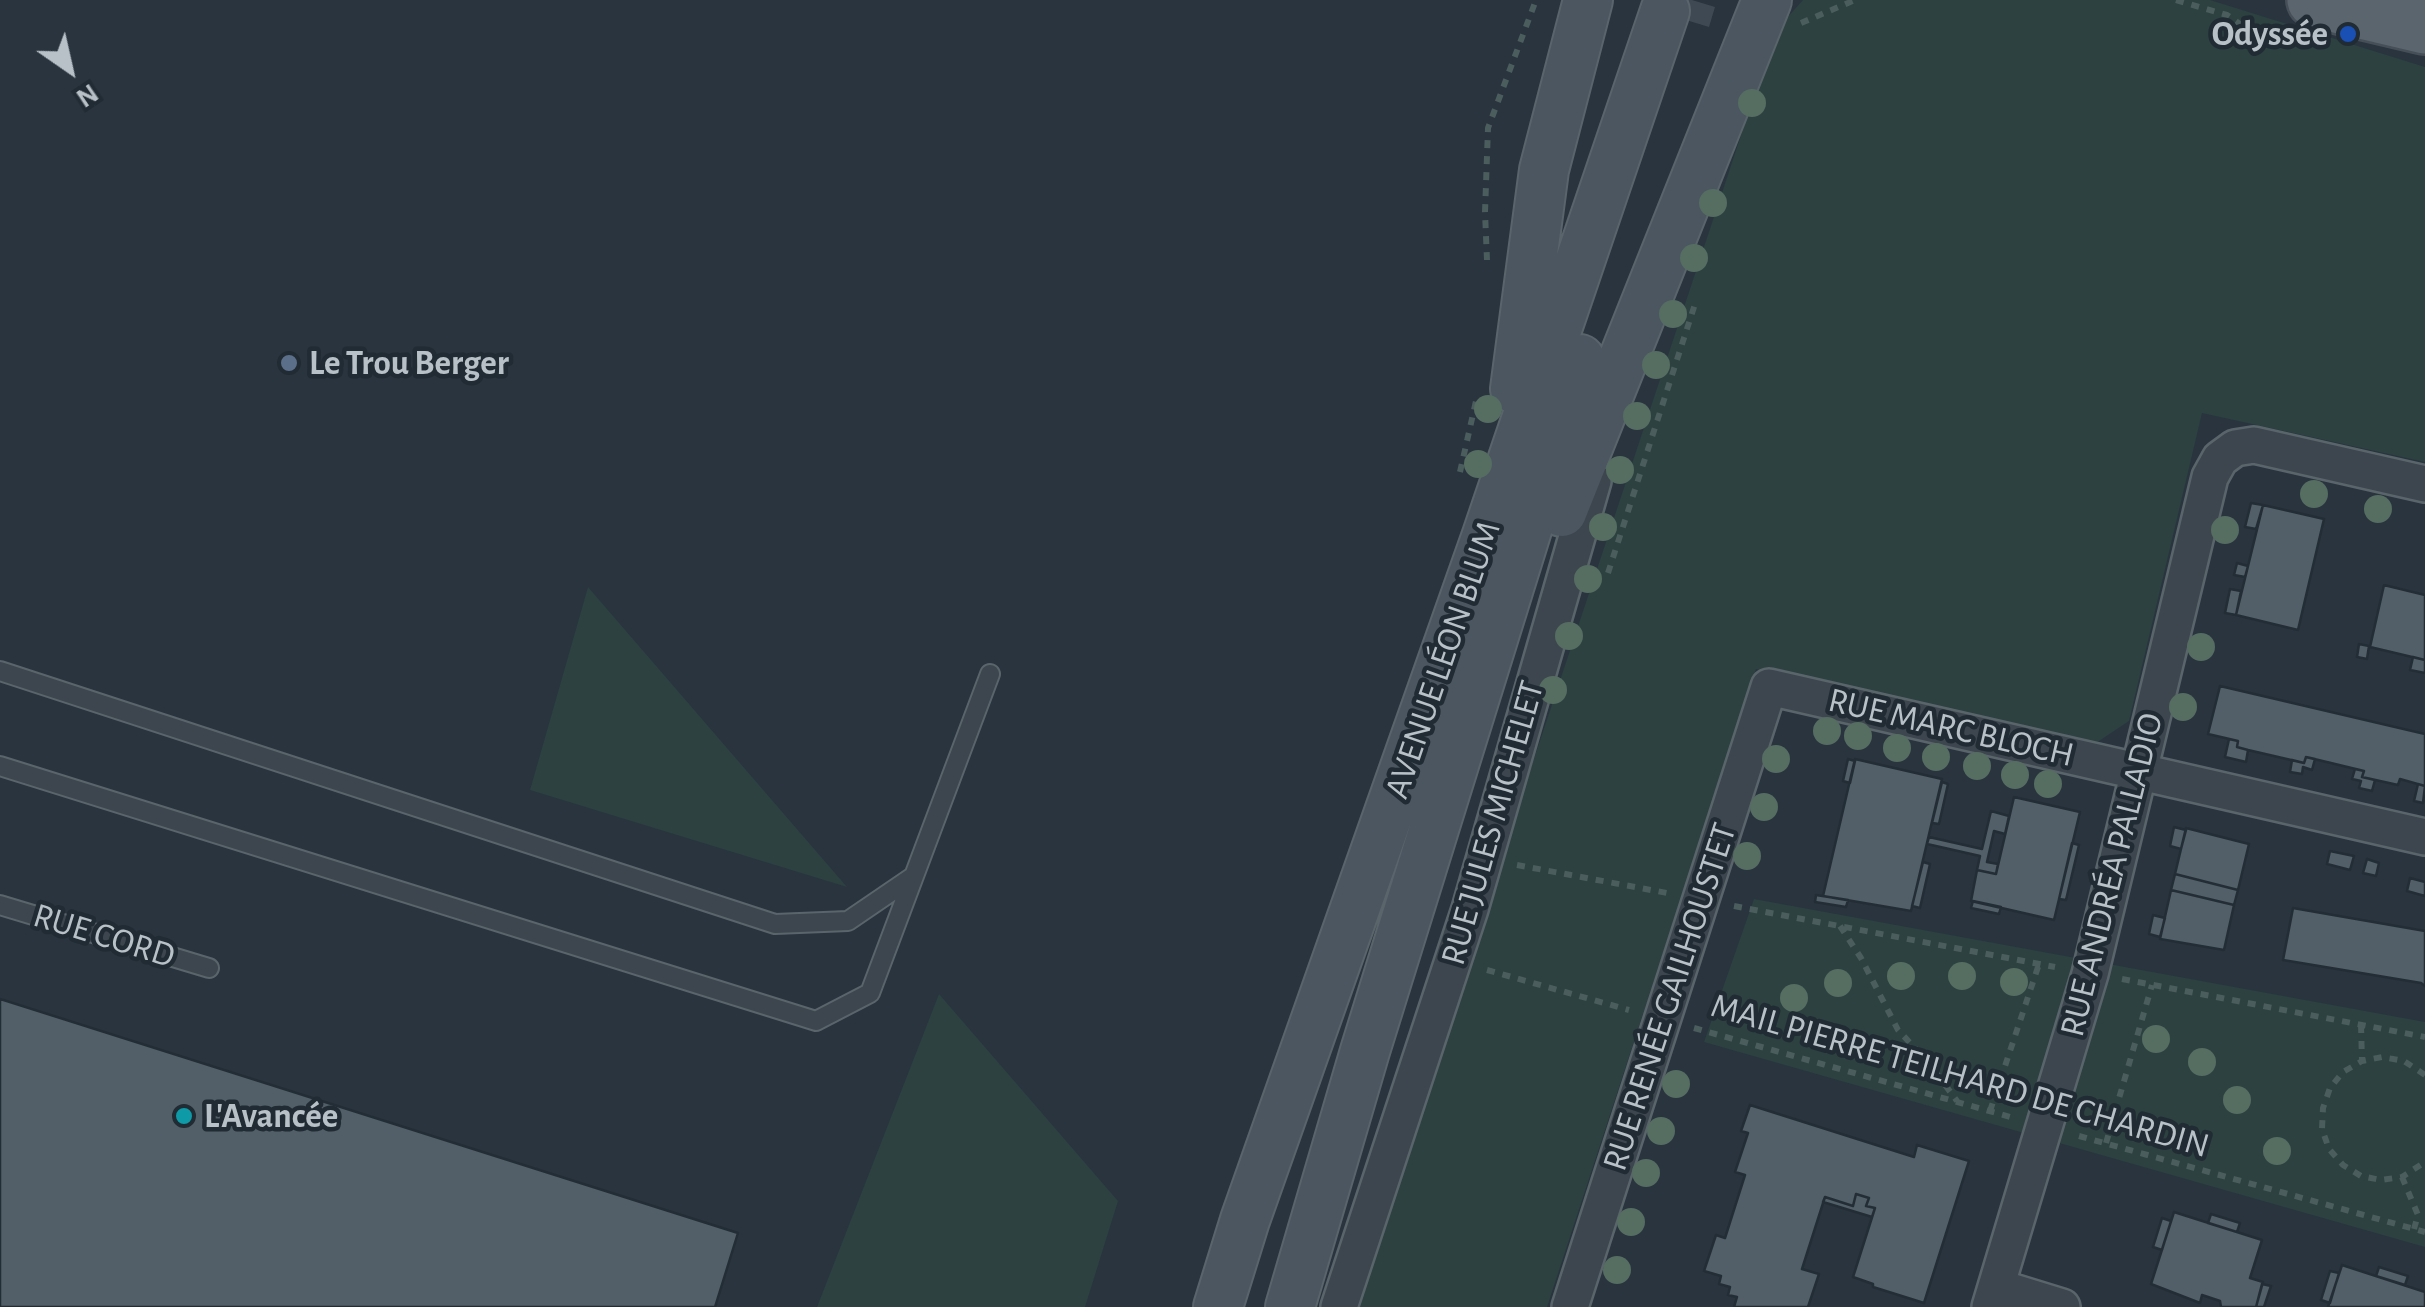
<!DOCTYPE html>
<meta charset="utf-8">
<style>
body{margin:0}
#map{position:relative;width:2425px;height:1307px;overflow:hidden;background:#29343e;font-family:"Alegreya Sans",sans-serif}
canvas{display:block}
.north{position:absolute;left:20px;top:20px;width:100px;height:100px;-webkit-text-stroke:8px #212b33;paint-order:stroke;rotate:146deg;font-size:28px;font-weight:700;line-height:40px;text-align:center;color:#b9c1c8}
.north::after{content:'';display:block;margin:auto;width:35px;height:45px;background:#b9c1c8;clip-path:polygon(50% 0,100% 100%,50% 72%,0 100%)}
</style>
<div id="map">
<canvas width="2425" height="1307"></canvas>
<div class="north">N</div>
</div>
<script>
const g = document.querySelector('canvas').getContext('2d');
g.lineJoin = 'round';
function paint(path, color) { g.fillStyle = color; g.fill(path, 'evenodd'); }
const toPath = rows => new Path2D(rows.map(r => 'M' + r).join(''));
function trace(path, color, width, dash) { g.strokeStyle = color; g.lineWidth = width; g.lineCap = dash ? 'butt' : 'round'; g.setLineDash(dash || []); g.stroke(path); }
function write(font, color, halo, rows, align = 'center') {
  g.font = font + ' "Alegreya Sans",sans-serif'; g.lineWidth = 9; g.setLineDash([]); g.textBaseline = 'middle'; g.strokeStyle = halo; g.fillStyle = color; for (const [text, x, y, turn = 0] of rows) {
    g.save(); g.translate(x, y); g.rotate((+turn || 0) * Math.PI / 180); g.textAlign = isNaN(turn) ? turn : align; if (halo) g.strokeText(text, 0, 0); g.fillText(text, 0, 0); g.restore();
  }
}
const green = toPath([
 [1803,0,2210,0,2425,67,2425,462,2202,413,2129,721,2096,743,1756,669,1547,1307,1352,1307,1776,30],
 [588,587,847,887,530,790],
 [1754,899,2425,1022,2425,1247,1704,1042],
 [939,994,1118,1201,1085,1307,817,1307]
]);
const building = toPath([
 [2251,503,2263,505,2256,529,2245,527,2251,503],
 [2263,505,2324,519,2298,630,2236,615,2263,505],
 [2237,563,2248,566,2245,577,2234,575,2237,563],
 [2384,585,2425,595,2425,660,2370,647,2384,585],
 [2230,589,2241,591,2236,615,2225,613,2230,589],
 [2359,644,2369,646,2367,659,2357,657,2359,644],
 [2413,657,2425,660,2425,673,2410,670,2413,657],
 [2220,686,2425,734,2425,786,2400,779,2398,785,2362,777,2364,771,2306,757,2304,763,2248,750,2237,747,2238,741,2208,734,2220,686],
 [2229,739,2238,741,2237,747,2248,750,2246,762,2225,757,2229,739],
 [2306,757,2315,759,2312,770,2303,767,2302,774,2290,772,2292,760,2304,763,2306,757],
 [1848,759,1855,761,1850,783,1843,781,1848,759],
 [1855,759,1942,779,1911,911,1823,896,1855,759],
 [2355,769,2364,771,2362,777,2375,780,2372,791,2359,788,2361,781,2352,779,2355,769],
 [1942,782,1948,784,1939,824,1932,823,1942,782],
 [2418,784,2425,786,2423,803,2414,801,2418,784],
 [2014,797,2080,812,2054,920,1971,901,1977,870,1996,874,2014,797],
 [1991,811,2009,816,2005,834,1994,831,1987,862,1998,864,1996,874,1977,870,1980,856,1927,844,1929,837,1982,849,1991,811],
 [2174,827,2186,830,2181,849,2170,846,2174,827],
 [2186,828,2249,844,2238,890,2175,874,2186,828],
 [2072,843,2079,845,2066,900,2059,899,2072,843],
 [2330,851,2354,856,2350,870,2327,864,2330,851],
 [2367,859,2379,863,2376,876,2363,873,2367,859],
 [1923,862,1930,864,1920,908,1912,906,1923,862],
 [2175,874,2238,890,2234,905,2171,890,2175,874],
 [2410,878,2425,882,2425,896,2407,891,2410,878],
 [2171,890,2234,905,2224,950,2160,939,2171,890],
 [1816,895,1848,900,1846,907,1815,902,1816,895],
 [1973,901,2001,907,1999,914,1971,908,1973,901],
 [2293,908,2425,931,2425,986,2421,983,2283,960,2293,908],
 [2153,915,2165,918,2160,937,2149,934,2153,915],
 [0,999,738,1233,715,1307,0,1307,0,999],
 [1750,1105,1914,1157,1917,1145,1969,1161,1924,1303,1873,1287,1873,1284,1853,1277,1875,1208,1866,1206,1869,1198,1856,1194,1853,1206,1825,1197,1802,1269,1819,1274,1808,1307,1734,1307,1737,1297,1728,1295,1730,1287,1719,1284,1721,1276,1704,1271,1716,1235,1725,1238,1745,1175,1735,1172,1748,1133,1741,1131,1750,1105],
 [1856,1194,1869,1198,1866,1206,1875,1208,1872,1217,1823,1202,1825,1197,1853,1206,1856,1194],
 [2174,1212,2262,1240,2250,1278,2263,1282,2256,1307,2221,1307,2220,1301,2202,1295,2200,1303,2151,1284,2174,1212],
 [2211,1214,2240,1223,2237,1232,2208,1223,2211,1214],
 [2162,1218,2171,1221,2162,1250,2153,1247,2162,1218],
 [2342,1265,2425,1292,2425,1307,2328,1307,2342,1265],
 [2379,1267,2408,1276,2405,1285,2376,1276,2379,1267],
 [2330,1271,2339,1273,2330,1303,2321,1300,2330,1271],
 [2262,1284,2271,1286,2264,1307,2256,1307,2262,1284]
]);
const secondaryTunnel = toPath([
 [1686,20,1692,0]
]);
const path = toPath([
 [2176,0,2227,15,2249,30,2287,37],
 [1801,23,1855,0],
 [1487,260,1485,212,1488,128,1536,0],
 [1460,472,1476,401],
 [1608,573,1695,304],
 [1517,865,1667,893],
 [1734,906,2055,967],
 [1840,926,1861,958,1898,1030,1928,1062,1957,1101],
 [1487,970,1629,1010],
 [2122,979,2425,1037],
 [2361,1025,2362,1061],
 [1694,1028,2014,1118],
 [2425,1075,2404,1061,2382,1057,2362,1061,2343,1072,2330,1088,2323,1108,2322,1129,2329,1149,2343,1165,2361,1176,2381,1180,2402,1177,2425,1162],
 [1990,1111,2039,964],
 [2079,1136,2425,1232],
 [2106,1143,2152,985],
 [2402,1177,2418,1215,2414,1229]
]);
const lane = toPath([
 [0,671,775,924,848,921,914,876],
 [0,766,816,1021,870,993,990,674],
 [0,905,209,968]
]);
const street = toPath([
 [1997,1287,2062,1307],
 [1339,1307,1470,909,1593,481],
 [1570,1307,1769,687,2425,837],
 [1990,1307,2090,974,2210,477,2220,459,2235,448,2254,445,2425,484]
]);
const secondary = toPath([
 [1515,389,1544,170,1588,0],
 [1562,512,1767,0],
 [1218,1307,1245,1220,1487,535,1665,11],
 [1290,1307,1365,1051,1580,359]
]);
const primary = toPath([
 [2315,0,2425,26]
]);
const trees = [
 [1752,103],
 [1713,203],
 [1694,258],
 [1673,314],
 [1656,365],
 [1488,409],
 [1637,416],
 [1478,464],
 [1620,470],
 [2314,494],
 [2378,509],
 [1603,527],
 [2225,530],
 [1588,579],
 [1569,636],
 [2201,647],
 [1553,690],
 [2183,707],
 [1827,731],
 [1858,736],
 [1897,748],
 [1936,757],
 [1776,759],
 [1977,766],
 [2015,775],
 [2048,784],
 [1764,807],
 [1747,856],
 [1901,976],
 [1962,976],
 [2014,982],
 [1838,983],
 [1794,998],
 [2156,1039],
 [2202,1062],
 [1676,1084],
 [2237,1100],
 [1661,1131],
 [2277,1151],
 [1646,1173],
 [1631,1222],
 [1617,1270]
];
const markers = [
 [2348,34,10,"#1a4fb4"],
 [289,363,10,"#5c6f8a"],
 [184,1116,10,"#0f9aa8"]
];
const poiNames = [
 ["Odyssée",2328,34,"right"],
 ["Le Trou Berger",309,363],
 ["L'Avancée",204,1116]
];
const streetNames = [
 ["AVENUE LÉON BLUM",1443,660,-71],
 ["RUE MARC BLOCH",1951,728,13],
 ["RUE JULES MICHELET",1493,823,-74],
 ["RUE ANDRÉA PALLADIO",2112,875,-76],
 ["RUE CORD",104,936,17],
 ["RUE RENÉE GAILHOUSTET",1670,997,-72],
 ["MAIL PIERRE TEILHARD DE CHARDIN",1960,1076,16]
];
paint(green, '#2c4140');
paint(building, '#525f68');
trace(building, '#232d35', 2.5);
trace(secondaryTunnel, '#3f4953', 48, [48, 24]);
trace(lane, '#5a646b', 22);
trace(street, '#5a646b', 40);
trace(secondary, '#5a646b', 52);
trace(primary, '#464f57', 60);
trace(path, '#4b5d5d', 6, [8, 8]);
trace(lane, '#3d464e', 18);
trace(street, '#3d464e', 35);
trace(secondary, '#4b5660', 48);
trace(primary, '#5b656e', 55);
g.fillStyle = '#566d61';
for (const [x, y] of trees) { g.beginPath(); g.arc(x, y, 14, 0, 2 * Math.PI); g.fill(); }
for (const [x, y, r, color] of markers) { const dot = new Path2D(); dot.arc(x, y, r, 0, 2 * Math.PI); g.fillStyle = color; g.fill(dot); trace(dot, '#212b33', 4); }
write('bold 35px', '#b9c1c8', '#212b33', poiNames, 'left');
write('35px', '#b9c1c8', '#212b33', streetNames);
</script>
